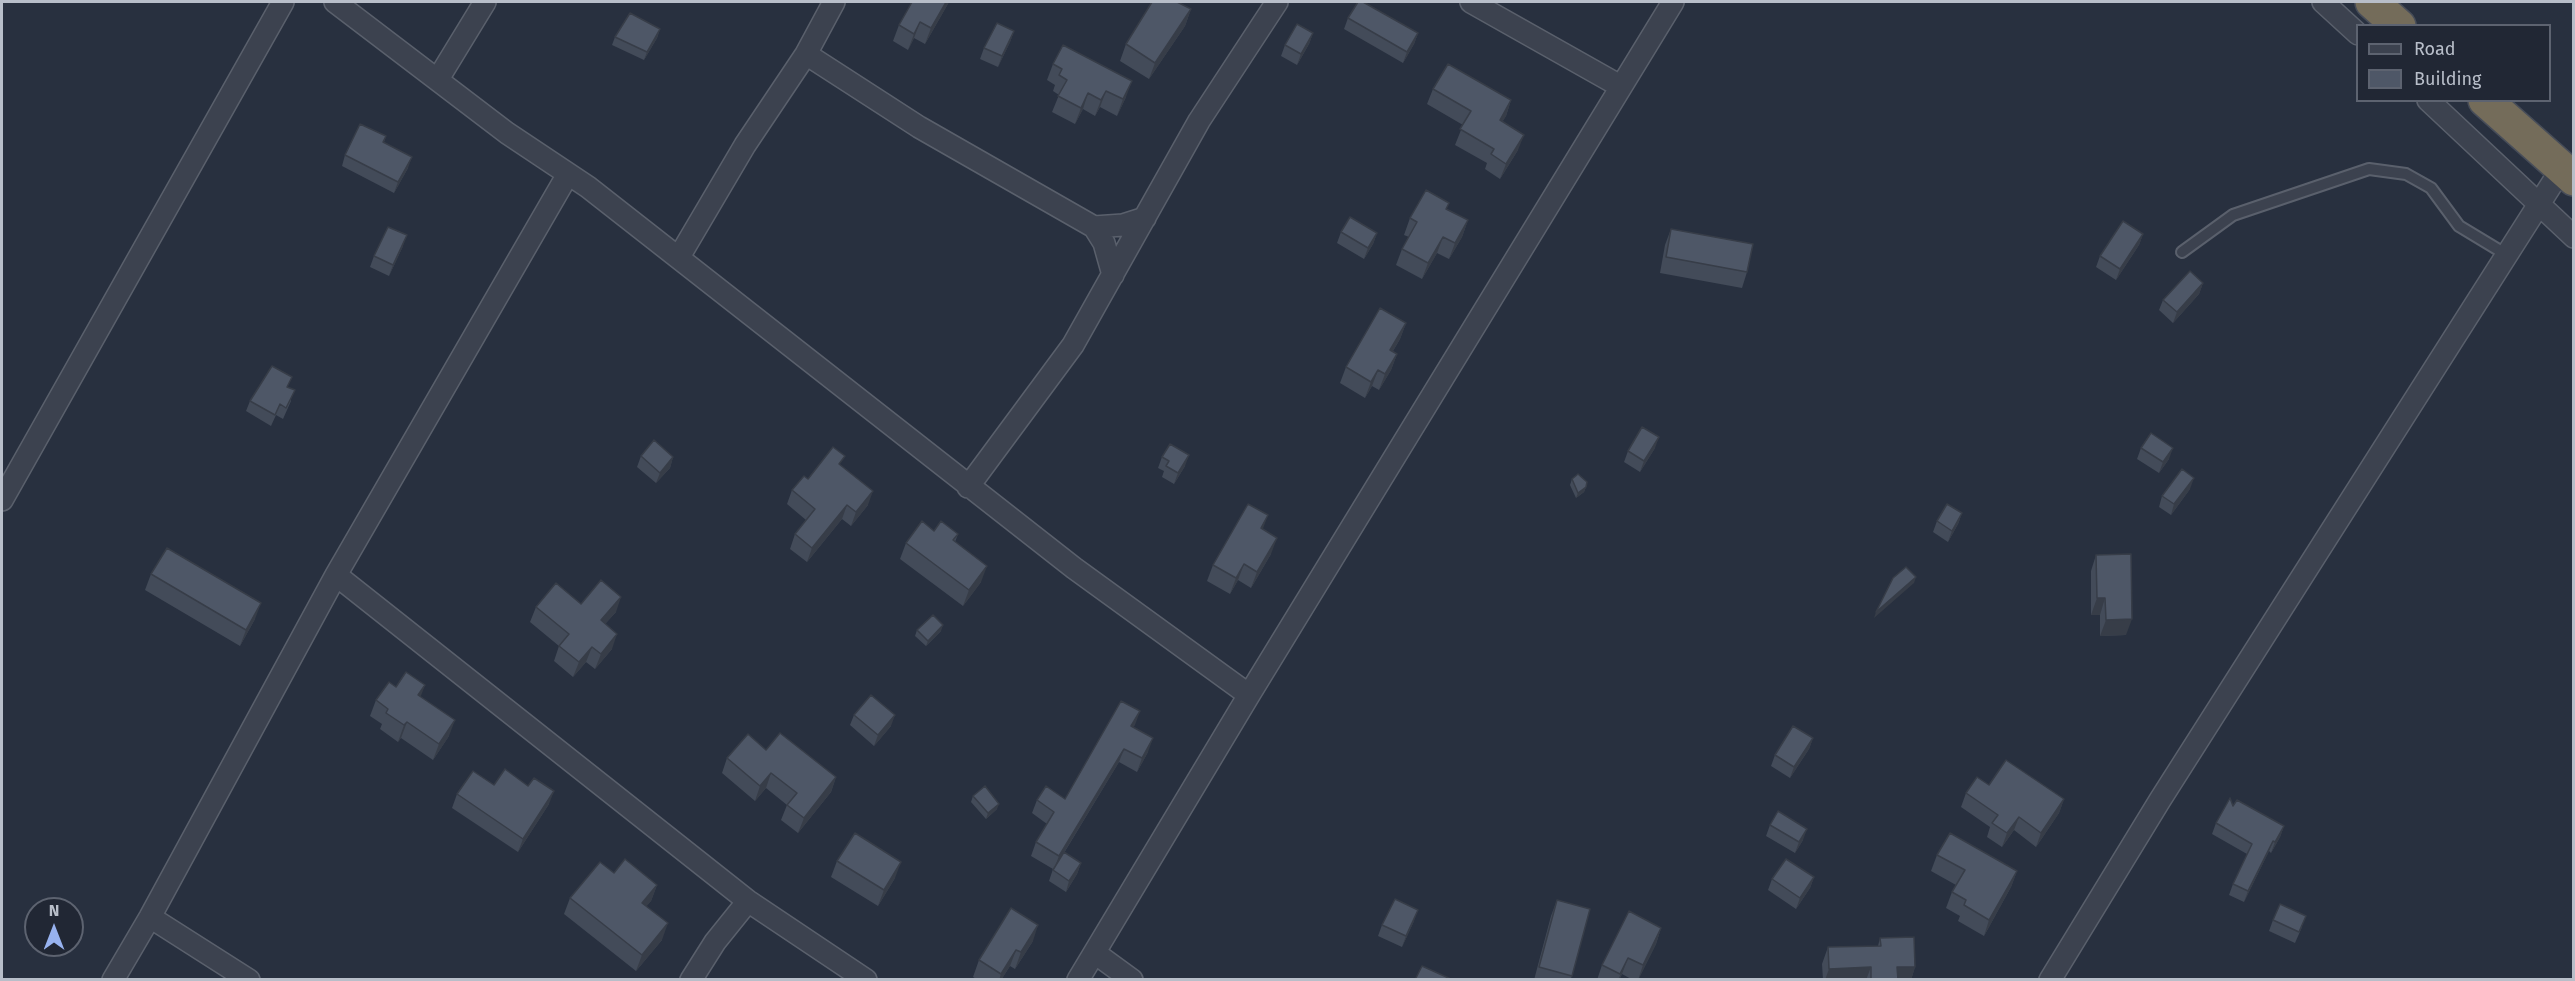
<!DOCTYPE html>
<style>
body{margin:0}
#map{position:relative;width:2575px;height:981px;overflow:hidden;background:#28303f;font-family:"Fira Sans",sans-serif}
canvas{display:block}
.frame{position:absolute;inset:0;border:3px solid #b8bec9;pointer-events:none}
.legend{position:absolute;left:2356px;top:24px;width:195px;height:78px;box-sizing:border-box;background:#212734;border:2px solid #5d6370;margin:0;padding:8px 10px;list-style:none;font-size:18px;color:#b8bec9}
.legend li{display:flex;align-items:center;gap:12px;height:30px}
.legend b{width:30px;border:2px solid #5d6370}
.north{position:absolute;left:24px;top:897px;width:60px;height:60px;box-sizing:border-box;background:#212734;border:2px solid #5d6370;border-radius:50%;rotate:0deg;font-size:16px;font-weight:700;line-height:24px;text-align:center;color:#b8bec9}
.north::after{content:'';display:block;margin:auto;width:21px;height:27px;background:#97b2ef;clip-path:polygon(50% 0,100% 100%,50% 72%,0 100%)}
</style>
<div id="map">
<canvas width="2575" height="981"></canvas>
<div class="frame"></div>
<ul class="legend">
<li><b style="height:8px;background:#3c424f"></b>Road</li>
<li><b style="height:16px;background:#4e5767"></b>Building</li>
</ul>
<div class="north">N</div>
</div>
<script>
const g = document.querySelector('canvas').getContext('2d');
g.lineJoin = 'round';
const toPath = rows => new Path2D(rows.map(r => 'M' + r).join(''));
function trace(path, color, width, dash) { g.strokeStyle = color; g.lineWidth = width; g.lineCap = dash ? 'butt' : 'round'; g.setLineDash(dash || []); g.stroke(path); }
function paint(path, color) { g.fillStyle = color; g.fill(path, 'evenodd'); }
const lane = toPath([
 [2182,252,2233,215,2369,169,2406,174,2431,188,2459,226,2507,255]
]);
const street = toPath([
 [335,2,507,133,588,187,1074,568,1249,695],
 [1471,2,1620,86],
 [2323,2,2358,34],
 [806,54,919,127,1094,227,1123,225,1145,218],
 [438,79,485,2],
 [2428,100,2574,237],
 [1094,227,1104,243,1113,275],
 [679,257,745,145,806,54,834,2],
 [968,487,1073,345,1199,121,1277,2],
 [2,500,283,2],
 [336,575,748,901,866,980],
 [150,917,249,980],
 [1095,953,1132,980],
 [113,980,150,917,336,575,568,174],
 [691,980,715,942,748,901],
 [1078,980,1249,695,1673,2],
 [2050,980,2160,800,2562,168]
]);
const highway = toPath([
 [2372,2,2399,26],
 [2485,100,2574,179]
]);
const wall = toPath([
 [949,2,925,44,914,38,908,50,893,41,899,25],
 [1191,9,1185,26,1149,79,1120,61,1126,44],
 [1348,18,1418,33,1414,44,1403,63,1344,29],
 [660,29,657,38,644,60,612,45,615,37],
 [1014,31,1010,42,998,67,980,59,984,48],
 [1313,33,1309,44,1297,65,1281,56,1285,45],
 [1053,64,1126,97,1117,116,1100,107,1095,116,1083,109,1075,124,1052,112,1059,95,1053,91,1055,85,1047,80],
 [1433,89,1511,100,1506,116,1502,122,1518,150,1500,179,1485,169,1487,163,1455,145,1463,125,1427,104],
 [386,136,384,142,408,168,394,193,342,166,345,155],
 [1447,209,1468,220,1462,237,1449,259,1437,253,1422,279,1396,265,1402,249,1409,237,1404,235,1410,218],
 [1671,229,1747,272,1742,288,1660,273,1665,245],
 [1341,232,1377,233,1373,244,1364,259,1337,243],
 [2143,234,2139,245,2116,280,2096,267,2100,256],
 [403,246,389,276,370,267,374,256],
 [2203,283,2199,294,2173,323,2159,310,2163,300],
 [1406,323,1400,339,1393,351,1397,354,1391,370,1379,390,1372,386,1365,398,1340,383,1346,367],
 [288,387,291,401,283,419,276,415,271,426,246,411,250,401],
 [1655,448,1640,472,1624,462,1628,451],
 [2141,448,2169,459,2159,473,2137,459],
 [641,456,673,457,670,468,656,483,637,467],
 [1162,457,1185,466,1174,484,1162,477,1164,471,1158,468],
 [842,466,868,505,851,526,842,519,807,562,790,549,795,534,806,520,787,504,792,490,808,479],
 [1572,479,1586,487,1584,492,1576,498,1570,485],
 [2190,489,2171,515,2159,507,2162,496],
 [1962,513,1958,524,1948,542,1933,532,1937,521],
 [1263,529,1271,554,1251,588,1238,580,1230,594,1207,581,1213,565],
 [934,531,958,534,955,542,981,582,963,606,900,559,906,543],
 [2096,555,2126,635,2100,636,2100,615,2091,615,2091,571],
 [151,574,255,619,240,646,145,590],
 [536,607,616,612,605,624,612,649,595,669,586,662,573,677,554,661,559,646,530,622],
 [917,630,941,631,926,646,915,636],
 [396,687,421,697,449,736,433,760,401,738,398,742,380,729,382,724,370,716,376,700],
 [854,715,891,726,874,746,850,725],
 [1135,725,1133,727,1148,752,1137,772,1119,762,1064,853,1081,863,1077,874,1066,892,1049,881,1053,869,1031,856,1036,842,1047,824,1032,813,1037,800,1065,799],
 [1813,738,1809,749,1790,778,1771,766,1775,755],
 [766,750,836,777,831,792,798,833,781,820,787,805,766,788,755,801,722,773,727,758],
 [1989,785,2064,799,2059,813,2036,847,2014,830,2002,847,1987,837,1990,827,1961,807,1966,793],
 [457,794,549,804,518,852,452,808],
 [973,796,997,809,986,819,971,802],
 [2233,806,2284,826,2280,837,2271,853,2269,851,2244,902,2229,895,2233,884,2247,854,2212,834,2216,823],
 [1770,825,1803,840,1795,853,1766,836],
 [1937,855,2017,871,2011,887,1984,936,1958,921,1960,916,1946,908,1952,892,1956,885,1931,871],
 [837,861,895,878,878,906,831,877],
 [614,873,657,885,651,901,646,906,662,940,636,971,564,914,570,898],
 [1814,877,1810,888,1796,909,1768,890,1772,879],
 [1557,900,1572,976,1570,980,1534,980,1551,916],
 [2273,920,2302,927,2295,943,2269,931],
 [1414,921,1402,947,1378,936,1382,925],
 [1661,928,1656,944,1638,980,1633,980,1622,974,1619,980,1597,980,1602,965],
 [1880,938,1915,967,1911,980,1823,980,1822,964,1828,947,1878,946],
 [1033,941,1015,969,1010,966,1001,980,978,980,973,977,979,960]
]);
const shadedWall = toPath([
 [946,2,949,2,925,44,931,28],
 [1191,9,1185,26,1149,79,1155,63],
 [920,22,914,38,908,50,914,34],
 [660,29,657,38,644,60,647,52],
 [1014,31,1010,42,998,67,1002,56],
 [1313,33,1309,44,1297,65,1301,54],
 [1418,33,1414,44,1403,63,1407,52],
 [1132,81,1126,97,1117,116,1123,99],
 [1106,91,1100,107,1095,116,1101,100],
 [1088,93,1083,109,1075,124,1081,108],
 [1511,100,1506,116,1494,135,1500,120],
 [1524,135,1518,150,1500,179,1506,164],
 [412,157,408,168,394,193,398,182],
 [1468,220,1462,237,1449,259,1455,243],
 [1377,233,1373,244,1364,259,1368,248],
 [2143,234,2139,245,2116,280,2120,269],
 [407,235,403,246,389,276,393,265],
 [1443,237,1437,253,1422,279,1428,263],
 [2203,283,2199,294,2173,323,2177,312],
 [1406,323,1400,339,1384,366,1390,350],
 [1397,354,1391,370,1379,390,1385,374],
 [1378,370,1372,386,1365,398,1371,382],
 [1659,437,1655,448,1640,472,1644,461],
 [2173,448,2169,459,2159,473,2163,462],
 [1189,455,1185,466,1174,484,1178,473],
 [673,457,670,468,656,483,660,473],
 [2194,478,2190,489,2171,515,2174,504],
 [1586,487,1584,492,1576,498,1578,493],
 [873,491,868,505,851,526,856,512],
 [847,505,842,519,807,562,812,548],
 [1962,513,1958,524,1948,542,1952,531],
 [1268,515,1262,531,1261,528],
 [1277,538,1271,554,1251,588,1257,572],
 [1244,564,1238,580,1230,594,1236,578],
 [987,566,981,582,963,606,969,590],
 [1916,577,1914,583,1874,618,1876,612],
 [621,597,616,612,595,635,601,620],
 [2097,598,2105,598,2100,615,2091,615],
 [261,603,255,619,240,646,246,630],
 [2132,619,2126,635,2100,636,2106,620],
 [943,625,941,631,926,646,928,641],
 [617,634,612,649,595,669,601,654],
 [592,647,586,662,573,677,579,662],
 [425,685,419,701,418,695],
 [1140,711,1135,725,1126,740,1131,726],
 [895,715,891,726,874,746,878,735],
 [455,720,449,736,433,760,439,744],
 [407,722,401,738,398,742,404,725],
 [1153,738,1148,752,1137,772,1142,758],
 [1813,738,1809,749,1790,778,1794,767],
 [1124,749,1119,762,1054,869,1059,856],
 [771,773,766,788,755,801,760,786],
 [836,777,831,792,798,833,804,818],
 [554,791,549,804,518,852,523,839],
 [2064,799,2059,813,2036,847,2041,833],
 [999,804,997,809,986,819,988,813],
 [2019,817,2014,830,2002,847,2007,833],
 [2284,826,2280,837,2271,853,2275,842],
 [1807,829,1803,840,1795,853,1799,842],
 [2273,841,2269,851,2244,902,2248,891],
 [901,862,895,878,878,906,884,890],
 [1081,863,1077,874,1066,892,1069,881],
 [2017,871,2011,887,1984,936,1989,920],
 [1814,877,1810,888,1796,909,1800,898],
 [657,885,651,901,636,919,642,903],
 [1418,910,1414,921,1402,947,1406,936],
 [668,923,662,940,636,971,642,955],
 [1038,925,1033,941,1015,969,1021,952],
 [1661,928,1656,944,1638,980,1643,965],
 [1016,950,1010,966,1001,980,999,980,1001,974],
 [1628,958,1622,974,1619,980,1618,980],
 [1871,967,1866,980,1825,980,1829,969],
 [1897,967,1915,967,1911,980,1893,980]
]);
const building = toPath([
 [912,2,946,2,931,28,920,22,914,34,899,25,912,2],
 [1152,2,1177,2,1191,9,1155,63,1126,44,1152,2],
 [1358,2,1363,2,1418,33,1407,52,1348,18,1358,2],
 [630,13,660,29,647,52,615,37,630,13],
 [997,23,1014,31,1002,56,984,48,997,23],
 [1297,24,1313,33,1301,54,1285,45,1297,24],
 [1063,45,1132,81,1123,99,1106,91,1101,100,1088,93,1081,108,1058,96,1067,80,1059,75,1062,69,1053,64,1063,45],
 [1448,64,1511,100,1500,120,1524,135,1506,164,1491,154,1494,149,1460,129,1471,111,1433,89,1448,64],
 [360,124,386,136,383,142,412,157,398,182,345,155,360,124],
 [1426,190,1449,203,1446,209,1468,220,1455,243,1443,237,1428,263,1402,249,1417,222,1410,218,1426,190],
 [1350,217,1377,233,1368,248,1341,232,1350,217],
 [2123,221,2143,234,2120,269,2100,256,2123,221],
 [388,227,407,235,393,265,374,256,388,227],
 [1671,229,1753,244,1747,272,1666,257,1671,229],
 [2190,271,2203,283,2177,312,2163,300,2190,271],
 [1380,308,1406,323,1390,350,1397,354,1385,374,1378,370,1371,382,1346,367,1380,308],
 [272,366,292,377,287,387,295,390,286,408,280,404,275,415,250,401,272,366],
 [1642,427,1659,437,1644,461,1628,451,1642,427],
 [2151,433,2173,448,2163,462,2141,448,2151,433],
 [654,440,673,457,660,473,641,456,654,440],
 [1170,444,1189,455,1178,473,1166,466,1169,461,1162,457,1170,444],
 [833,447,845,456,839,464,873,491,856,512,847,505,812,548,795,534,815,509,792,490,804,476,808,479,833,447],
 [2182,469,2194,478,2174,504,2162,496,2182,469],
 [1578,474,1587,482,1586,487,1578,493,1572,479,1578,474],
 [1248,504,1268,515,1261,528,1277,538,1257,572,1244,564,1236,578,1213,565,1248,504],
 [1947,504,1962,513,1952,531,1937,521,1947,504],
 [922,521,934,531,941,521,958,534,953,540,987,566,969,590,906,543,922,521],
 [167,548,261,603,246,630,151,574,167,548],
 [2131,554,2132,619,2106,620,2105,598,2097,598,2096,555,2131,554],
 [1906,567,1916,577,1876,612,1893,578,1906,567],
 [601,580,621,597,601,620,617,634,601,654,592,647,579,662,559,646,569,634,536,607,556,583,581,604,601,580],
 [933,615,943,625,928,641,917,630,933,615],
 [406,672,425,685,418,695,455,720,439,744,407,722,404,725,386,713,388,709,376,700,389,682,396,687,406,672],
 [871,695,895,715,878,735,854,715,871,695],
 [1121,701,1140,711,1131,726,1153,738,1142,758,1124,749,1059,856,1036,842,1054,812,1037,800,1046,786,1065,799,1121,701],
 [1793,726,1813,738,1794,767,1775,755,1793,726],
 [780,733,836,777,804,818,787,805,797,793,771,773,760,786,727,758,748,734,766,750,780,733],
 [2006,760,2064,799,2041,833,2019,817,2007,833,1992,823,1998,815,1966,793,1977,777,1989,785,2006,760],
 [505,769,528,786,534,778,554,791,523,839,457,794,473,771,494,785,505,769],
 [985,786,999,804,988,813,973,796,985,786],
 [2230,798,2233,806,2237,800,2284,826,2275,842,2273,841,2248,891,2233,884,2252,844,2216,823,2230,798],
 [1778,811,1807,829,1799,842,1770,825,1778,811],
 [855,833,901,862,884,890,837,861,855,833],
 [1950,833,2017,871,1989,920,1964,905,1966,900,1952,892,1965,870,1937,855,1950,833],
 [1064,852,1081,863,1069,881,1053,870,1064,852],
 [625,859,657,885,642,903,668,923,642,955,570,898,600,862,614,873,625,859],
 [1786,859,1814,877,1800,898,1772,879,1786,859],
 [1395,899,1418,910,1406,936,1382,925,1395,899],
 [1557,900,1590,909,1572,976,1539,967,1557,900],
 [2280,904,2306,916,2299,932,2273,920,2280,904],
 [1011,908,1038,925,1021,952,1016,950,1001,974,979,960,1011,908],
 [1629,911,1661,928,1643,965,1628,958,1620,974,1602,965,1629,911],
 [1914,937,1915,967,1897,967,1898,980,1871,980,1871,967,1829,969,1828,947,1881,946,1880,938,1914,937],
 [1422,966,1453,980,1415,980,1422,966]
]);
trace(lane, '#5a606c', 14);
trace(street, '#5a606c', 24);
trace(highway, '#474d59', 36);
trace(lane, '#3c424f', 10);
trace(street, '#3c424f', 21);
trace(highway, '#746c5a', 33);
paint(wall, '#434b59');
paint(shadedWall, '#373d48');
paint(building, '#4e5767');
trace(building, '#373d48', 1.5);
</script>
